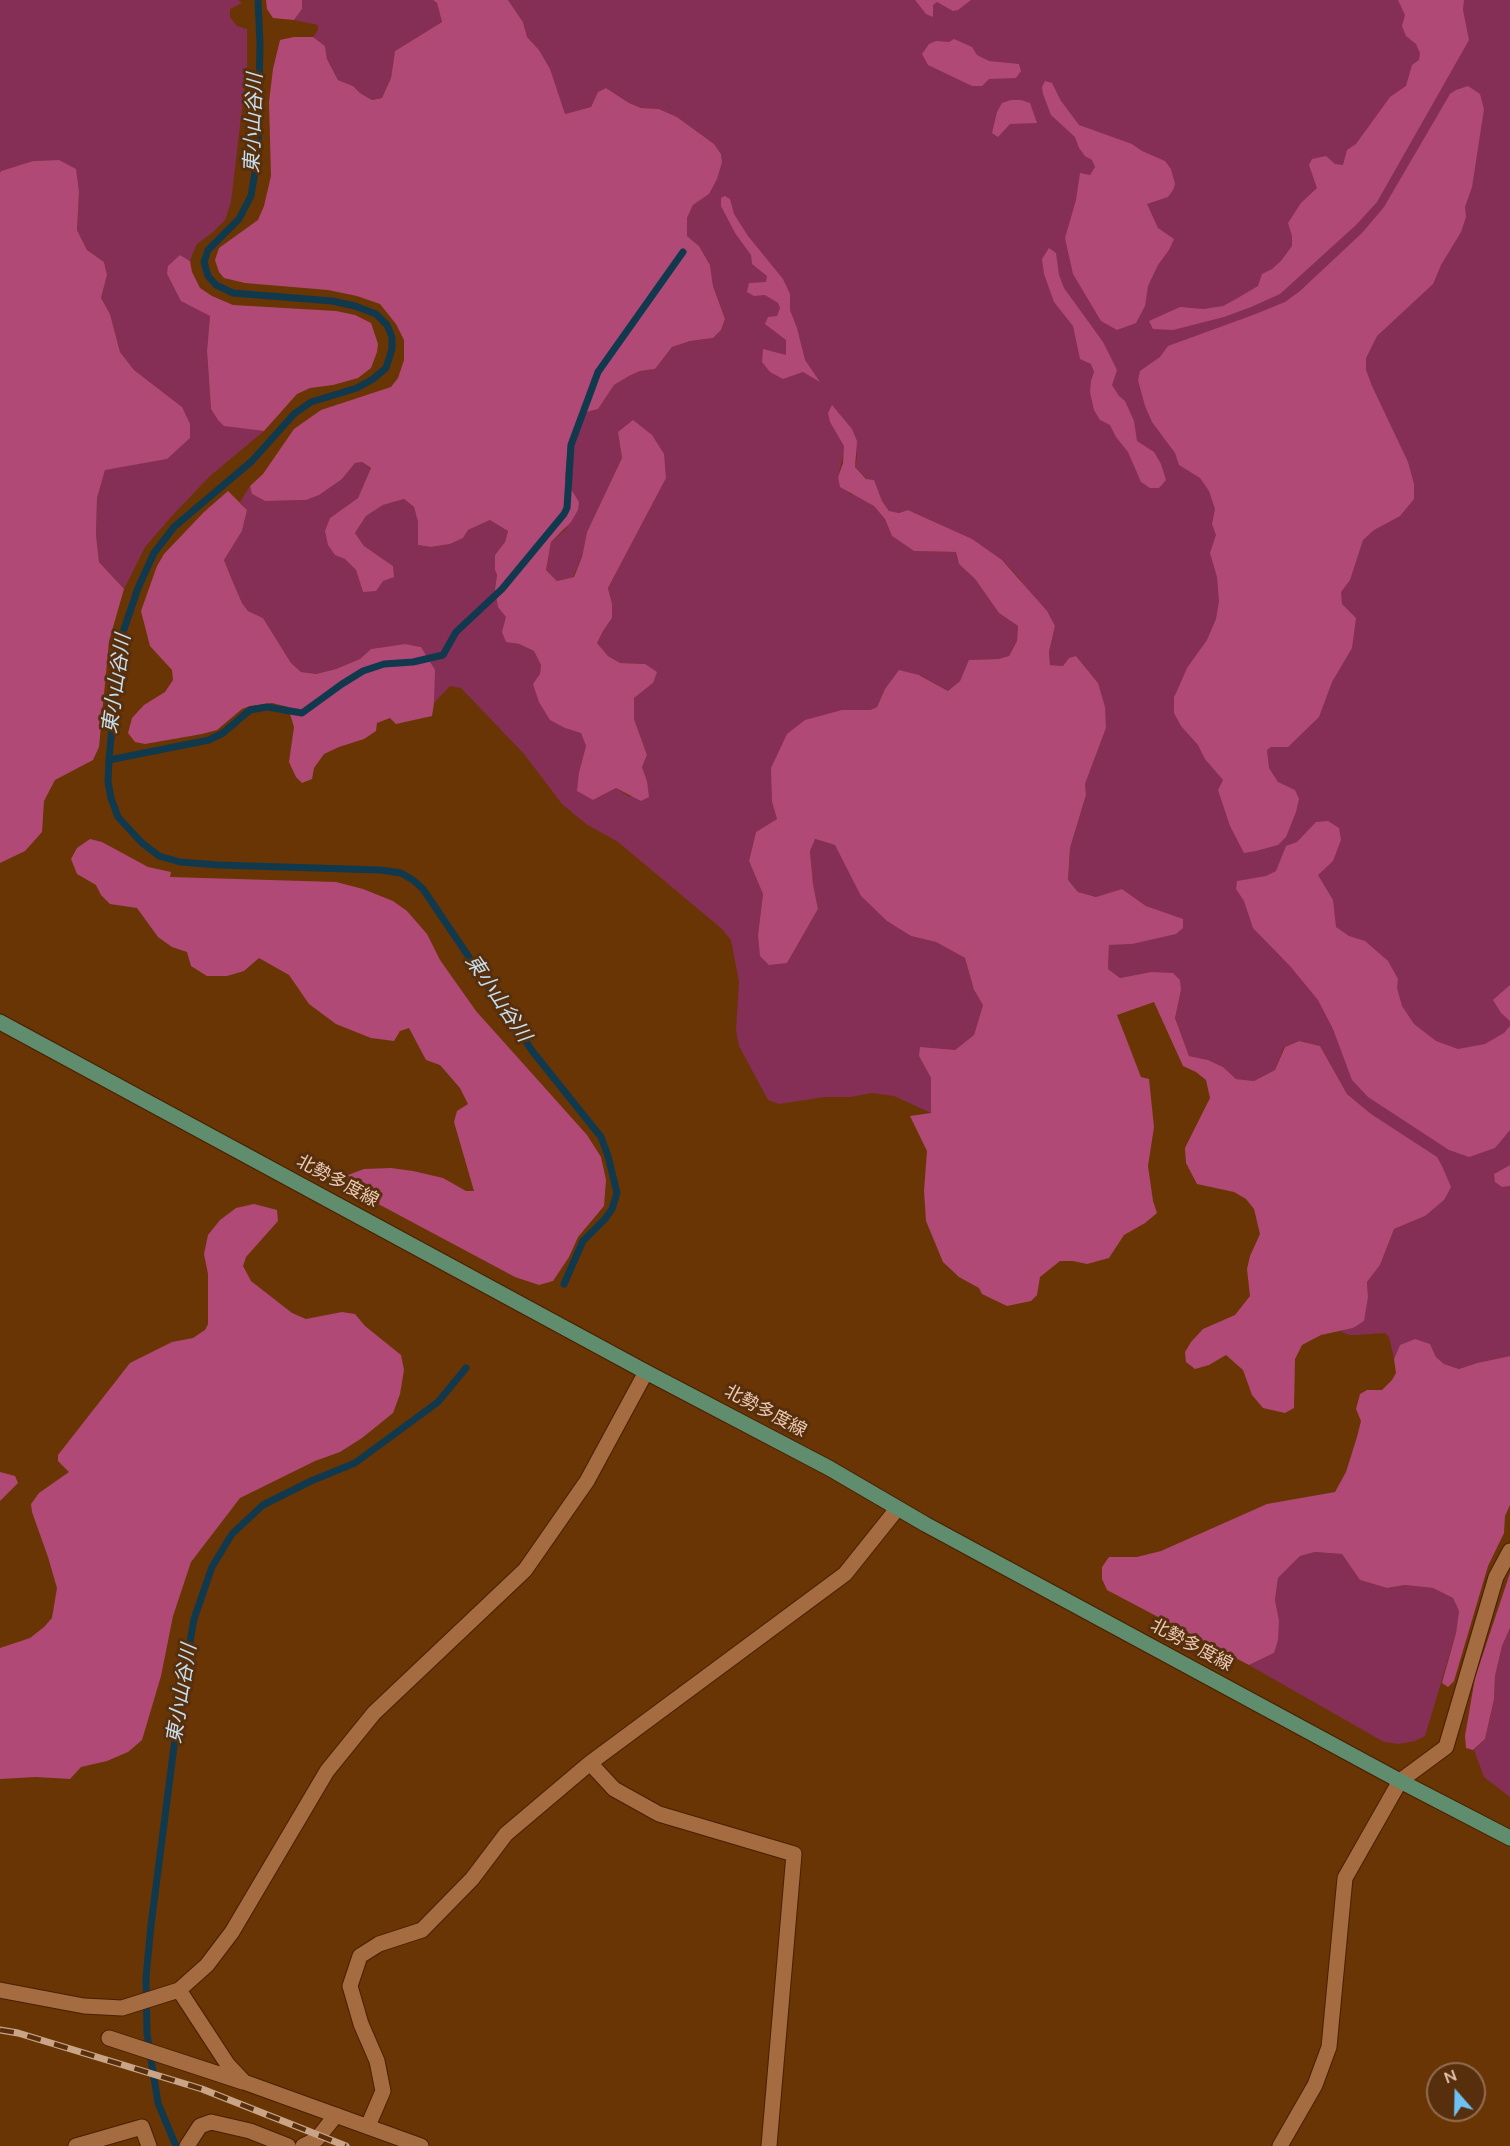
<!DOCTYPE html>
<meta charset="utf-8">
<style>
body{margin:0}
#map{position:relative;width:1510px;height:2146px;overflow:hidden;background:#6a3504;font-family:"Nunito Sans",sans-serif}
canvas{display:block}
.north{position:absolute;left:1426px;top:2062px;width:60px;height:60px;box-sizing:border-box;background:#582f0d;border:2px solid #936d51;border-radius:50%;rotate:340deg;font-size:16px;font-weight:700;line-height:24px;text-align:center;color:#ebcbb6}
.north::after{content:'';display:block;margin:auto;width:21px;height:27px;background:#6dc2f3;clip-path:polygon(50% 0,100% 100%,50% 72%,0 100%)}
</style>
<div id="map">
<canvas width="1510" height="2146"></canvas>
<div class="north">N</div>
</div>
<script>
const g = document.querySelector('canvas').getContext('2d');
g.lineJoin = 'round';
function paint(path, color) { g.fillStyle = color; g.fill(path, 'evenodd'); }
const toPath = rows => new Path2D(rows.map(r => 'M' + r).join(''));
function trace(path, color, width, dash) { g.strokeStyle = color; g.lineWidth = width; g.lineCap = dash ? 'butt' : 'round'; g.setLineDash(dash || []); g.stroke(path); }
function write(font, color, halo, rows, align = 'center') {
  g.font = font + ' "Nunito Sans","Noto Sans JP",sans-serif'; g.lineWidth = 6; g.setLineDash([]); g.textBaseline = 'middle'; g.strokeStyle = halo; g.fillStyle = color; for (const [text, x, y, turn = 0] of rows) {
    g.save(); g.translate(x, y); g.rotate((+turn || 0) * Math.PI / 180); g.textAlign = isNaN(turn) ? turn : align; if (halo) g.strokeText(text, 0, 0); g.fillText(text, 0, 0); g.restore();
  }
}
const green = toPath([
 [0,0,238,0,242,3,230,9,230,17,237,26,247,29,247,66,231,202,225,220,213,232,196,245,190,261,180,255,167,274,174,287,210,316,207,351,211,409,254,430,264,431,210,476,171,517,145,547,124,589,99,562,96,535,97,498,105,469,167,459,182,407,134,370,120,352,110,314,101,298,107,275,104,262,87,250,77,230,79,192,59,160,33,161,1,171,0,173],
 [302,0,433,0,437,3,442,22,395,51,391,78,382,98,372,100,360,93,353,86,338,80,327,59,325,46,313,37,318,30,318,25,294,20,302,9],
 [508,0,1510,0,1510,1165,1494,1174,1502,1187,1510,1186,1510,1356,1477,1363,1459,1369,1444,1364,1436,1357,1430,1344,1400,1345,1394,1359,1389,1337,1385,1333,1356,1335,1349,1335,1340,1331,1353,1328,1368,1297,1367,1282,1380,1265,1394,1229,1425,1216,1371,1114,1347,1094,1320,1046,1299,1041,1284,1047,1275,1070,1254,1081,1236,1079,1223,1067,1208,1060,1189,1056,1175,1018,1181,990,1151,972,1120,978,1108,969,1109,945,1132,944,1183,920,1146,906,1122,889,1097,897,1078,892,1068,880,1070,848,1086,795,1085,784,1106,728,1098,683,1076,656,1069,658,1063,666,1050,665,1049,652,1055,626,1018,577,1002,560,939,524,908,510,899,513,890,512,882,501,877,489,855,467,857,457,852,429,845,421,838,434,844,445,844,453,838,477,850,494,859,496,874,506,885,519,892,536,914,551,956,552,959,564,975,579,999,613,1018,626,1017,641,1009,656,998,659,970,660,960,681,948,691,920,675,885,689,877,707,870,710,842,710,772,802,777,819,756,832,749,861,763,894,758,935,787,963,818,909,813,884,810,851,814,839,835,845,911,936,936,942,965,958,974,990,983,1005,974,1035,955,1050,919,1056,931,1078,931,1113,894,1096,872,1093,850,1097,825,1097,779,1104,768,1100,739,1046,736,1030,739,982,731,940,722,929,618,842,586,824,562,804,524,754,461,688,450,686,434,703,433,687,421,647,405,644,371,649,360,659,336,669,316,674,301,672,291,663,263,618,248,611,242,603,224,560,242,531,247,510,240,502,250,486,252,494,265,501,306,500,342,479,355,463,362,462,371,469,358,498,330,518,345,559,356,570,363,592,393,566,364,546,355,533,366,516,383,505,404,499,414,507,418,522,418,545,431,547,450,544,463,538,468,530,490,520,497,522,508,531,505,542,495,555,495,570,497,575,495,589,506,617,506,642,519,644,534,651,541,665,540,674,565,728,581,732,586,746,579,772,593,800,616,788,630,797,647,781,642,767,647,755,634,719,634,698,653,683,645,664,620,663,608,656,597,643,603,631,612,618,612,604,608,588,661,487,618,432,622,458,587,532,582,557,573,577,557,581,546,570,551,542,565,530,579,502,565,479,568,444,579,414,598,409,614,385,629,376,640,371,655,369,672,347,690,341,713,338,721,330,725,319,713,286,710,265,699,246,687,236,687,218,693,205,709,194,721,154,714,144,677,117,659,109,641,108,629,103,606,88,598,92,591,107,565,114,539,50,527,37,523,22],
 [1315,1552,1342,1554,1360,1580,1387,1588,1405,1585,1433,1588,1453,1598,1459,1611,1456,1633,1425,1736,1415,1741,1399,1744,1384,1742,1249,1665,1274,1653,1279,1620,1275,1600,1278,1578,1300,1556],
 [1510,1628,1510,1797,1484,1777,1474,1750,1485,1739,1494,1699,1495,1676,1502,1646]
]);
const forest = toPath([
 [266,0,302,0,302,9,294,20,273,18,267,9],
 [433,0,508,0,523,22,527,37,539,50,550,69,565,114,591,107,598,92,606,88,629,103,641,108,659,109,677,117,714,144,721,154,722,162,717,179,709,194,693,205,687,218,687,236,699,246,710,265,713,286,725,319,721,330,713,338,690,341,672,347,655,369,640,371,629,376,614,385,598,409,579,414,568,444,565,479,579,502,578,510,571,522,551,542,546,570,557,581,574,577,582,557,587,532,622,458,618,432,633,420,652,435,664,454,666,478,608,588,612,604,612,618,603,631,597,643,608,656,620,663,645,664,657,672,653,683,634,698,634,719,647,755,642,767,647,781,649,797,641,801,616,788,593,800,577,791,579,772,586,746,581,733,565,728,550,720,539,702,533,684,540,674,541,665,534,651,519,644,506,642,502,632,506,617,498,607,495,589,497,575,495,570,495,555,505,542,508,531,490,520,468,530,463,538,450,544,431,547,418,545,418,522,414,507,404,499,383,505,366,516,355,533,364,546,393,566,394,577,383,581,376,591,363,592,356,570,345,559,335,555,328,545,325,531,330,518,358,498,371,468,362,462,355,463,342,479,319,495,306,500,265,501,252,494,250,486,263,474,294,429,321,410,391,387,398,378,404,360,404,340,396,324,380,304,357,296,328,290,245,283,224,278,219,272,215,260,219,248,258,220,264,206,271,176,269,102,273,69,280,40,294,37,313,37,325,46,327,59,338,80,353,86,360,93,372,100,382,98,391,78,395,51,442,22,437,3],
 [915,0,971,0,958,10,953,11,937,2,933,5,933,17,926,14],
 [1398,0,1464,0,1463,10,1469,40,1377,202,1356,225,1280,294,1251,307,1224,317,1173,330,1153,329,1149,321,1180,307,1204,309,1223,306,1236,299,1258,286,1262,274,1272,269,1281,261,1292,246,1292,236,1288,223,1301,203,1317,188,1309,165,1312,159,1326,156,1335,164,1343,165,1347,150,1356,144,1390,97,1406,86,1412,65,1419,60,1420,53,1416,44,1406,36,1402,26,1405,15],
 [954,39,972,47,977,55,989,61,1019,64,1021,71,1016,78,989,79,982,86,972,86,928,65,922,54,929,44,936,41,949,42],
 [1045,81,1052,83,1061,101,1079,125,1132,144,1142,151,1165,161,1171,169,1175,184,1173,190,1168,197,1147,204,1158,228,1174,239,1169,250,1158,265,1148,286,1145,306,1136,323,1117,330,1101,321,1073,274,1065,238,1076,200,1080,173,1090,175,1095,167,1092,160,1085,156,1079,148,1075,137,1051,115,1043,94,1042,87],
 [1468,86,1480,94,1484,109,1472,187,1465,207,1466,217,1461,232,1441,265,1433,284,1377,336,1366,358,1366,370,1372,386,1408,462,1414,484,1414,499,1400,516,1374,530,1363,540,1350,580,1341,592,1342,604,1356,618,1352,648,1332,682,1319,717,1288,747,1271,747,1267,750,1269,768,1278,782,1295,790,1299,799,1296,812,1286,837,1278,845,1256,851,1244,853,1230,826,1218,790,1223,780,1205,759,1198,745,1181,726,1174,713,1174,697,1177,691,1187,668,1207,640,1216,619,1219,601,1217,577,1210,553,1216,535,1212,524,1215,509,1209,491,1200,478,1179,465,1175,453,1152,422,1145,406,1138,380,1140,371,1160,357,1168,346,1253,315,1285,302,1300,291,1362,233,1384,207,1450,94,1456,90],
 [1011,100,1021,100,1030,103,1037,123,1010,124,998,137,992,133,997,112,1002,103],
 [59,160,76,169,79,192,77,230,87,250,104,262,107,275,101,298,110,314,120,352,134,370,182,407,190,424,190,438,167,459,105,470,97,498,96,535,99,562,124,589,109,641,99,747,93,760,55,780,44,801,42,832,25,851,0,863,0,173,1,171,33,161],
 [725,196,730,199,734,214,748,236,783,279,790,294,790,310,797,328,805,360,820,382,803,372,783,379,770,372,762,362,763,349,786,355,786,340,765,324,768,317,777,316,780,308,778,303,765,295,754,296,747,292,749,283,766,282,767,276,752,264,751,255,735,233,721,206,721,198],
 [1049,248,1056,253,1059,275,1064,288,1103,342,1117,370,1112,385,1119,396,1125,401,1134,421,1137,441,1154,452,1161,464,1166,480,1159,488,1150,488,1141,482,1128,452,1116,437,1110,425,1100,420,1094,410,1090,392,1091,381,1094,372,1091,364,1080,359,1073,326,1054,302,1044,274,1042,259],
 [180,255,190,261,192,272,200,288,212,296,233,305,336,311,355,315,371,323,378,344,377,352,371,368,358,378,333,385,310,388,297,394,264,431,224,426,218,420,211,409,207,351,210,316,181,301,167,274,168,266],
 [832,405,852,429,857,441,855,467,866,479,874,480,882,501,889,511,899,513,908,510,972,539,1002,560,1047,611,1055,626,1049,652,1050,665,1063,666,1069,658,1076,656,1098,683,1105,707,1106,728,1085,784,1086,795,1070,848,1068,880,1078,892,1096,897,1122,889,1146,906,1183,919,1183,928,1176,934,1132,944,1109,945,1108,969,1120,978,1151,972,1173,973,1180,980,1181,990,1175,1018,1189,1056,1208,1060,1223,1067,1236,1079,1254,1081,1275,1070,1285,1047,1299,1041,1320,1046,1347,1094,1371,1114,1437,1157,1442,1166,1451,1187,1444,1200,1425,1216,1394,1229,1380,1265,1367,1282,1368,1297,1364,1321,1353,1328,1321,1335,1302,1345,1295,1359,1294,1408,1285,1413,1263,1408,1252,1395,1243,1370,1226,1355,1209,1365,1195,1369,1186,1362,1185,1352,1191,1342,1203,1329,1235,1315,1250,1296,1247,1269,1250,1256,1260,1234,1254,1209,1246,1199,1234,1192,1197,1184,1186,1163,1185,1148,1210,1098,1206,1080,1196,1072,1183,1066,1154,1002,1117,1015,1141,1077,1149,1079,1154,1127,1148,1166,1153,1201,1157,1213,1145,1223,1124,1235,1109,1258,1087,1264,1073,1261,1060,1261,1040,1277,1037,1295,1031,1301,1007,1306,982,1294,979,1288,959,1277,943,1262,926,1221,924,1191,927,1151,910,1116,931,1113,931,1078,919,1056,920,1047,955,1050,974,1035,983,1005,974,990,965,958,936,942,911,936,887,921,861,896,835,845,815,839,810,851,813,884,818,909,787,963,769,965,760,956,758,935,763,894,749,861,756,832,777,819,772,802,771,768,787,734,805,720,842,710,870,710,877,707,885,689,899,670,919,675,948,691,960,681,969,660,998,659,1009,656,1017,641,1018,626,999,613,975,579,959,564,956,552,914,551,892,536,885,519,874,506,840,487,838,477,843,463,844,446,830,422,828,413],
 [228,491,247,510,242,531,224,560,230,575,242,603,248,611,263,618,291,663,301,672,316,674,336,669,360,659,371,649,405,644,421,647,435,670,434,703,432,716,396,724,390,718,377,723,376,731,364,739,339,747,324,754,314,768,312,779,302,783,296,777,289,762,294,727,288,707,272,703,250,706,242,709,217,730,202,734,145,744,135,742,128,733,132,718,144,705,165,692,173,680,172,670,150,646,141,611,157,566,164,554,204,512],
 [1328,821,1339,828,1341,840,1333,861,1318,875,1333,900,1336,927,1349,936,1365,941,1388,961,1398,979,1397,988,1402,1006,1414,1024,1436,1041,1458,1049,1485,1044,1504,1033,1510,1026,1510,1130,1495,1148,1469,1157,1449,1150,1368,1097,1352,1080,1333,1029,1318,1000,1290,966,1253,928,1244,901,1236,889,1237,881,1266,876,1276,871,1286,846,1297,842,1316,822],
 [90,839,102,842,148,867,171,872,170,877,336,882,363,889,393,901,407,911,427,934,440,960,476,1011,587,1135,601,1157,606,1180,604,1206,578,1237,569,1257,553,1281,539,1285,515,1277,354,1191,347,1183,348,1175,364,1169,391,1168,413,1171,443,1178,466,1191,474,1191,454,1122,457,1111,468,1104,460,1088,440,1065,426,1060,409,1028,400,1031,394,1041,371,1038,336,1024,309,1004,289,975,259,958,244,971,227,976,207,976,191,966,187,952,172,947,158,937,137,908,110,904,101,895,96,885,77,874,71,859,77,848],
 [1510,985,1510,1021,1501,1013,1493,1000],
 [1510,1165,1510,1186,1502,1187,1495,1182,1494,1174],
 [254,1204,277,1210,278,1221,246,1257,243,1266,251,1281,292,1313,306,1319,342,1312,355,1314,365,1326,401,1355,404,1370,400,1394,393,1413,362,1438,340,1452,315,1461,240,1498,191,1562,173,1616,161,1676,142,1740,128,1752,107,1761,81,1767,70,1779,36,1777,0,1779,0,1648,30,1638,44,1627,52,1618,57,1588,48,1557,32,1512,31,1504,39,1493,69,1472,58,1461,58,1455,130,1363,172,1342,193,1338,205,1330,208,1324,208,1274,204,1254,208,1235,220,1220,236,1208],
 [1415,1339,1430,1344,1436,1357,1444,1364,1459,1369,1477,1363,1510,1356,1510,1505,1505,1516,1504,1533,1488,1566,1454,1681,1448,1687,1442,1683,1456,1633,1459,1611,1453,1598,1433,1588,1405,1585,1387,1588,1360,1580,1342,1554,1315,1552,1300,1556,1278,1578,1275,1600,1279,1620,1278,1640,1274,1653,1249,1665,1107,1590,1102,1579,1102,1567,1109,1557,1137,1557,1161,1551,1267,1504,1335,1492,1346,1472,1357,1437,1361,1421,1356,1409,1360,1394,1367,1390,1382,1390,1392,1380,1396,1373,1394,1359,1400,1345],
 [0,1472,15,1476,18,1483,0,1501],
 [1510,1573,1510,1628,1502,1646,1495,1676,1494,1699,1485,1739,1473,1750,1466,1748,1465,1736,1475,1678]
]);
const stream = toPath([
 [258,0,260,44,258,154,251,196,239,219,208,250,204,262,208,276,216,285,233,293,332,301,355,306,376,314,387,325,392,337,392,349,386,368,373,379,357,388,311,402,294,414,252,461,174,527,154,553,138,588,120,641,109,760,108,782,111,798,118,817,142,843,159,856,180,862,218,865,380,870,401,873,413,880,423,889,533,1052,601,1137,608,1156,617,1193,612,1209,605,1219,583,1241,564,1284],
 [109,760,209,740,223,733,250,710,267,707,302,713,342,684,363,671,384,664,413,662,443,655,456,632,502,589,564,514,567,508,571,445,598,372,683,252],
 [176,2146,158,2103,147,2034,146,1977,151,1925,180,1700,194,1619,212,1567,232,1534,263,1505,311,1481,355,1463,438,1402,466,1368]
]);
const minor = toPath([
 [590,1763,614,1789,659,1814,794,1854,769,2146],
 [0,1990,84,2006,122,2008,179,1990,207,1965,232,1932,327,1771,374,1713,525,1570,587,1481,646,1372],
 [179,1990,228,2065,244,2082,421,2146],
 [109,2038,243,2082],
 [368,2126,383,2091,377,2061,361,2024,350,1986,360,1956,379,1944,422,1930,472,1879,506,1834,590,1763,845,1574,897,1509],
 [76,2146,142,2127,149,2146],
 [187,2146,200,2126,211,2122,250,2131,288,2146],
 [303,2146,317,2139,336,2115],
 [1280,2146,1315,2085,1329,2047,1345,1878,1400,1781,1446,1747,1496,1577,1510,1551]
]);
const major = toPath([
 [0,1022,646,1372,829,1468,925,1524,1400,1781,1510,1838]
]);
const rail = toPath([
 [0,2030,18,2033,202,2089,346,2146]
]);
const streetNames = [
 ["北勢多度線",337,1182,28],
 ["北勢多度線",765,1412,28],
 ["北勢多度線",1191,1646,28]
];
const waterNames = [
 ["東小山谷川",255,123,-88],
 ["東小山谷川",118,684,-82],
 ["東小山谷川",497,999,56],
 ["東小山谷川",183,1694,-81]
];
paint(green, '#852e56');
paint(forest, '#b04976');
trace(stream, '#11394d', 7);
trace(minor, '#471f00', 17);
trace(major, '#471f00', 17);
trace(minor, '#a56b41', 15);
trace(major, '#5f8d6e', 15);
trace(rail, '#c9a487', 7);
trace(rail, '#582f0d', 4.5, [14]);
write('18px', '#ebcbb6', '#582f0d', streetNames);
write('italic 20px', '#c7e0f0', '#582f0d', waterNames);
</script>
